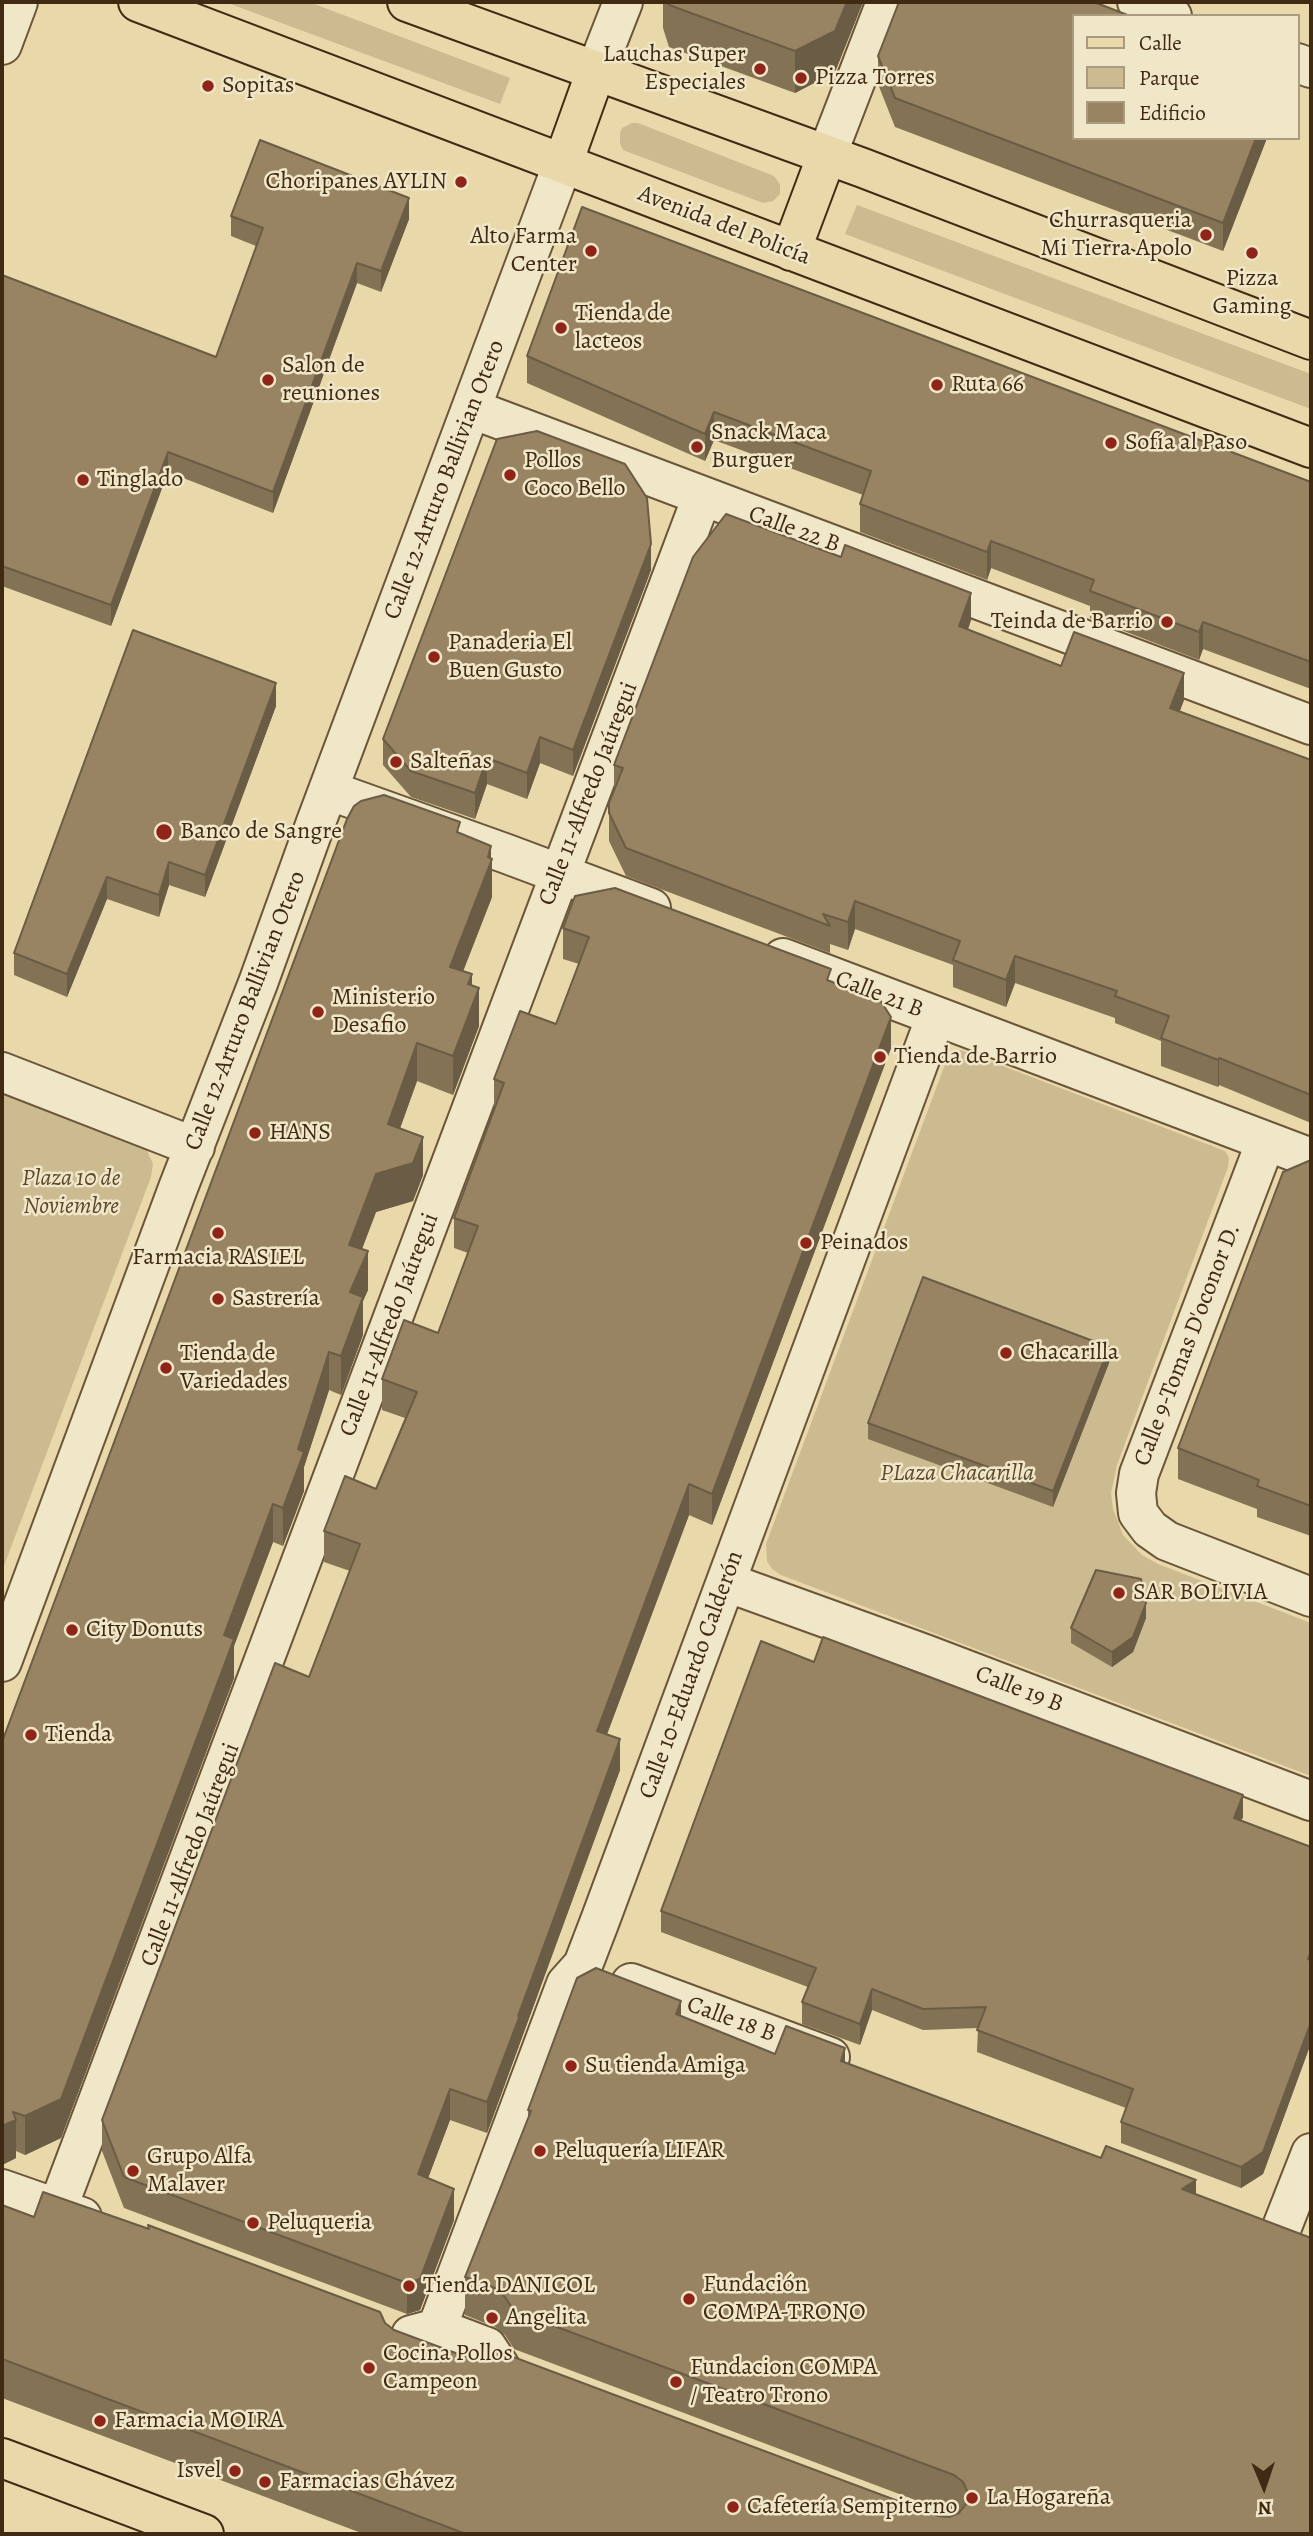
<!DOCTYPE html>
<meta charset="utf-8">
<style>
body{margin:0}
#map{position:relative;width:1313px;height:2536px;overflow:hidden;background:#e8d8aa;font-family:Alegreya,serif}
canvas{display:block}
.frame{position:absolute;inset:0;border:4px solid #412a13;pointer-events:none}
.legend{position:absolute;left:1072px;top:14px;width:228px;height:126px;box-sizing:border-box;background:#f0e6c8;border:2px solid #aa9b80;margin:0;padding:9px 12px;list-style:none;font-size:21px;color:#412a13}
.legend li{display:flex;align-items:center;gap:14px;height:35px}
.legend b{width:35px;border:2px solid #aa9b80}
.north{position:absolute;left:1229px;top:2452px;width:70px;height:70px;-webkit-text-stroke:5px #f0e6c8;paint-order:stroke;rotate:178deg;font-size:19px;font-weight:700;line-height:28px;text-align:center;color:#412a13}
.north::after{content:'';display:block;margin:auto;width:24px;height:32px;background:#412a13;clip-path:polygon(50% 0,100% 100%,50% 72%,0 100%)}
</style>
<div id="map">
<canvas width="1313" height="2536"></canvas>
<div class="frame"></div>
<ul class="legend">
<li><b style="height:9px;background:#e8d8aa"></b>Calle</li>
<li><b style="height:19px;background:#ccba90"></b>Parque</li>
<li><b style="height:19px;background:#988462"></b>Edificio</li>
</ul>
<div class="north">N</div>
</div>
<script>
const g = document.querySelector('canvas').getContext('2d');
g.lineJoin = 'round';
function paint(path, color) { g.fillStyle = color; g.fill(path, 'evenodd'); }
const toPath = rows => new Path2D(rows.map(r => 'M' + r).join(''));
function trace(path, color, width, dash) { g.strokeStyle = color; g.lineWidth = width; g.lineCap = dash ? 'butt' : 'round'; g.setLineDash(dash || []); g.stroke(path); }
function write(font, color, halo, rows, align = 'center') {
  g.font = font + ' Alegreya,serif'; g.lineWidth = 5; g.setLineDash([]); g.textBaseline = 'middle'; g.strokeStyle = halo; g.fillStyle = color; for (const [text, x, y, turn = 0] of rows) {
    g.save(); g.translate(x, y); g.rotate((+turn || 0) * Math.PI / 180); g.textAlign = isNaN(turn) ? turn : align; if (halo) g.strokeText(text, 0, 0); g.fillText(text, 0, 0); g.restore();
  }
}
const green = toPath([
 [225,2,309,2,510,78,500,104],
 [632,123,638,123,774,176,780,184,780,194,773,201,763,203,623,150,620,144,620,133,622,128],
 [857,205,1311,374,1311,409,845,234],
 [961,1050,1225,1151,1229,1158,1228,1167,1117,1465,1111,1493,1113,1509,1123,1535,1142,1555,1158,1564,1311,1623,1311,1776,781,1575,772,1569,767,1561,766,1544,947,1059,954,1052],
 [2,1090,146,1148,153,1164,151,1177,2,1571]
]);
const minor = toPath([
 [1137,2,1172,16],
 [2,45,18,2],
 [1297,63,1311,68],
 [596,71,623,2],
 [827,155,886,2],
 [472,409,1311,725],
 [328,790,507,854,651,908],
 [783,958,1311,1158],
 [2,1072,195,1147],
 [1266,1141,1139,1474,1136,1493,1138,1513,1150,1529,1167,1541,1311,1597],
 [726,1582,925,1654,1311,1801],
 [2,1662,178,1188,258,983,315,825,563,163],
 [631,1983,830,2057],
 [2,2189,82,2217],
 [58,2207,702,497],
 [1282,2227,1311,2153],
 [437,2328,566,1984,583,1965,601,1918,936,1016],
 [411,2335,437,2328,487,2347,500,2367]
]);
const major = toPath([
 [138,2,1311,448],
 [407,2,863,168,1311,340],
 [563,163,596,71],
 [791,251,827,155],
 [2,2458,204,2534]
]);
const wall = toPath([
 [663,2,863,2,835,72,795,93,669,47,663,28],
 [1073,16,1267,138,1223,251,895,127,878,84,878,56],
 [231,216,409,219,381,292,357,283,273,513,168,472,111,626,2,586,2,275,216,357,256,246,231,236],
 [527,356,1311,482,1311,689,1203,649,1199,660,1090,618,1090,606,991,568,987,580,860,532,860,504,863,495,714,440,705,461,527,383],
 [651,570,573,776,540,763,527,799,487,784,475,819,411,797,383,765,383,739],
 [971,620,968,630,1061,666,1184,700,1180,711,1311,760,1311,1123,1219,1085,1218,1087,1161,1066,1161,1041,1115,1023,1115,1018,1015,983,1006,1007,953,987,953,965,855,929,848,950,830,944,830,953,626,876,609,841,609,813,614,790,614,765],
 [276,706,205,897,169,885,159,917,107,899,67,997,14,975,14,953],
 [460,834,491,858,492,897,463,971,472,985,479,1026,453,1095,417,1081,400,1128,423,1175,413,1201,376,1212,362,1249,368,1290,363,1301,363,1335,341,1395,329,1390,304,1467,304,1491,283,1546,273,1542,234,1646,234,1678,61,2138,25,2155,16,2151,16,2158,2,2165,2,1742],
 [563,928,831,981,891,1048,712,1525,689,1515,607,1734,620,1770,487,2133,450,2120,428,2178,454,2220,420,2310,407,2314,124,2208,102,2151,102,2120,309,1677,350,1571,324,1562,324,1531,376,1489,405,1418,382,1410,382,1379,438,1333,468,1253,454,1248,454,1218,494,1110,494,1079,556,1024,579,964,563,959],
 [1311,1160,1311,1536,1257,1517,1257,1509,1178,1479,1178,1448],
 [1109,1363,1053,1507,868,1439,868,1423],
 [1146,1618,1133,1652,1112,1667,1071,1643,1071,1628],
 [814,1662,1243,1817,1241,1820,1311,1847,1311,2043,1263,2174,1241,2188,1121,2143,1121,2122,1126,2108,977,2052,978,2028,923,2030,872,2010,860,2045,802,2024,802,2002,808,1987,661,1932,661,1911],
 [681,2016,775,2054,845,2062,1196,2195,1311,2534,364,2534,2,2398,2,2205,34,2217,148,2228,148,2225,385,2323,394,2330,469,2358,938,2516,949,2517,955,2515,514,2349,505,2335,495,2327,465,2315,465,2277,528,2119,528,2110]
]);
const shadedWall = toPath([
 [847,2,863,2,835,72,795,93,795,51],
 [1256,138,1267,138,1223,251,1223,223],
 [409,198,409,219,381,292,381,271],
 [357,263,357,283,273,513,273,492],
 [714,412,714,440,705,461,705,434],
 [168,452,168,472,111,626,111,605],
 [991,541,991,568,987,580,987,552],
 [651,544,651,570,573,776,573,750],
 [971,593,971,620,959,654,959,626],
 [1203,622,1203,649,1199,660,1199,632],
 [1184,673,1184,700,1170,735,1170,708],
 [276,683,276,706,205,897,205,875],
 [540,737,540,763,527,799,527,773],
 [487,758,487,784,475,819,475,793],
 [491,846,491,862,492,859,492,897,450,1005,450,967],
 [169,862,169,885,159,917,159,895],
 [107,877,107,899,67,997,67,974],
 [855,901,855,929,848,950,848,922],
 [1015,956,1015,983,1006,1007,1006,980],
 [472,974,472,1008,479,988,479,1026,453,1095,453,1056,468,984],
 [891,1017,891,1048,712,1525,712,1494],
 [417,1043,417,1081,388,1162,388,1124],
 [1219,1058,1219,1085,1218,1087,1218,1060],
 [423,1137,423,1175,413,1201,376,1212,349,1283,349,1245,376,1174],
 [368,1251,368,1290,363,1301,363,1335,341,1395,341,1356,350,1292],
 [1109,1347,1109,1363,1053,1507,1053,1491],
 [329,1352,329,1390,304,1467,304,1491,283,1546,283,1508,298,1449],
 [689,1484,689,1515,597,1761,597,1731],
 [273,1504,273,1542,234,1646,234,1678,61,2138,25,2155,25,2116,224,1635],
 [1146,1603,1146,1618,1133,1652,1112,1667,1112,1652],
 [620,1739,620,1770,487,2133,487,2102,518,2016],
 [1243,1795,1243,1817,1234,1839,1234,1818],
 [872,1989,872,2010,860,2045,860,2024],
 [681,2001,681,2039,676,2014],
 [1311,2022,1311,2043,1263,2174,1241,2188,1241,2167],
 [845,2048,845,2087,841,2061],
 [450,2089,450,2120,418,2205,418,2174],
 [16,2120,16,2158,2,2165,2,2126],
 [1196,2180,1196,2218,1182,2189],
 [454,2189,454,2220,420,2310,407,2314,407,2283]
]);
const building = toPath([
 [668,2,847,2,835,31,795,51,669,5,668,2],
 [899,2,1094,2,1130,16,1073,16,1073,138,1256,138,1223,223,895,98,878,56,899,2],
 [260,140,409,198,381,271,357,263,273,492,168,452,111,605,2,566,2,275,216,357,263,228,231,216,260,140],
 [582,207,1311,482,1311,662,1203,622,1199,632,1090,591,1094,580,991,541,987,552,860,504,871,471,714,412,705,434,527,356,582,207],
 [537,431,625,464,647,498,651,544,573,750,540,737,527,773,487,758,475,793,411,771,383,739,497,439,537,431],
 [726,514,841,557,845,545,971,593,959,626,1061,666,1074,632,1184,673,1170,708,1311,760,1311,1095,1219,1058,1218,1060,1161,1038,1169,1016,1115,996,1117,991,1015,956,1006,980,953,960,960,941,855,901,848,922,823,914,830,926,626,848,609,813,609,803,623,768,614,765,693,557,726,514],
 [133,630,276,683,205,875,169,862,159,895,107,877,67,974,14,953,133,630],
 [384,795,460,822,457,832,491,846,488,857,492,859,450,967,472,974,468,984,479,988,453,1056,417,1043,388,1124,423,1137,413,1163,376,1174,349,1245,368,1251,350,1292,363,1297,341,1356,329,1352,298,1449,304,1452,283,1508,273,1504,224,1635,234,1639,61,2099,25,2116,13,2112,16,2120,2,2126,2,1742,347,819,354,806,361,801,384,795],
 [615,888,831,969,827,980,880,1000,891,1017,712,1494,689,1484,597,1731,620,1739,518,2016,520,2015,487,2102,450,2089,418,2174,454,2189,420,2279,407,2283,124,2177,102,2120,275,1663,309,1677,360,1544,324,1531,345,1476,376,1489,417,1392,382,1379,404,1320,438,1333,478,1226,454,1218,504,1083,494,1079,520,1011,556,1024,589,937,563,928,575,896,615,888],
 [1311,1160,1311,1506,1257,1486,1259,1480,1178,1448,1283,1172,1311,1160],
 [923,1277,1109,1347,1053,1491,868,1423,923,1277],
 [1096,1570,1141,1579,1146,1603,1133,1637,1112,1652,1071,1628,1096,1570],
 [823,1637,1243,1795,1234,1818,1311,1847,1311,1951,1308,1959,1311,1961,1311,2022,1263,2152,1241,2167,1121,2122,1133,2089,977,2030,986,2007,923,2009,872,1989,860,2024,802,2002,816,1968,661,1911,761,1641,814,1662,823,1637],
 [596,1968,681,2001,676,2014,775,2054,786,2026,845,2048,841,2061,1101,2158,1106,2146,1196,2180,1182,2189,1311,2238,1311,2534,466,2534,2,2359,2,2205,34,2217,43,2192,149,2229,148,2225,380,2312,385,2323,394,2330,469,2358,484,2358,500,2352,938,2516,949,2517,959,2513,966,2504,968,2493,963,2482,954,2475,514,2311,505,2297,495,2288,465,2277,531,2111,528,2110,577,1978,596,1968]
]);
const markers = [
 [760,69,7,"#8f2418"],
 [801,78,7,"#8f2418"],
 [208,86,7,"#8f2418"],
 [461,182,7,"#8f2418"],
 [1206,235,7,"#8f2418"],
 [591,251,7,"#8f2418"],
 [1252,253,7,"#8f2418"],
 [561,328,7,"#8f2418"],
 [268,380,7,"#8f2418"],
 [937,385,7,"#8f2418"],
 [1111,443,7,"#8f2418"],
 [697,447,7,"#8f2418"],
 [510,475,7,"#8f2418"],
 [83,480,7,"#8f2418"],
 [1167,622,7,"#8f2418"],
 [434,657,7,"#8f2418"],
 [396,762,7,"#8f2418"],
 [164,832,9,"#8f2418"],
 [318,1012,7,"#8f2418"],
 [880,1057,7,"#8f2418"],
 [255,1133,7,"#8f2418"],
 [218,1233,7,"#8f2418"],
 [806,1243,7,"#8f2418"],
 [218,1299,7,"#8f2418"],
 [1006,1353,7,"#8f2418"],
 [166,1368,7,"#8f2418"],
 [1119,1593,7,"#8f2418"],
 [72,1630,7,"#8f2418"],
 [31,1735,7,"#8f2418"],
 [571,2066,7,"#8f2418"],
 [540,2151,7,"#8f2418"],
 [133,2171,7,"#8f2418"],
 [253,2223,7,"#8f2418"],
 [409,2286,7,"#8f2418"],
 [689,2299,7,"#8f2418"],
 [492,2318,7,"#8f2418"],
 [369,2368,7,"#8f2418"],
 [676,2382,7,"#8f2418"],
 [100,2421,7,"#8f2418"],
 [235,2471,7,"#8f2418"],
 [265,2482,7,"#8f2418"],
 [972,2498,7,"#8f2418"],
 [733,2507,7,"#8f2418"]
];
const poiNames = [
 ["Lauchas Super",746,55,"right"],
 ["Especiales",746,83,"right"],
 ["Pizza Torres",815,78],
 ["Sopitas",222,86],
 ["Choripanes AYLIN",447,182,"right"],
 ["Churrasqueria",1192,221,"right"],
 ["Mi Tierra Apolo",1192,249,"right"],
 ["Alto Farma",577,237,"right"],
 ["Center",577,265,"right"],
 ["Pizza",1252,279,"center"],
 ["Gaming",1252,307,"center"],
 ["Tienda de",575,314],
 ["lacteos",575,342],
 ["Salon de",282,366],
 ["reuniones",282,394],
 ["Ruta 66",951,385],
 ["Snack Maca",711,433],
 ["Burguer",711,461],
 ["Sofía al Paso",1125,443],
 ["Pollos",524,461],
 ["Coco Bello",524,489],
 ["Tinglado",97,480],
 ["Teinda de Barrio",1153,622,"right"],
 ["Panaderia El",448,643],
 ["Buen Gusto",448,671],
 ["Salteñas",410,762],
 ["Banco de Sangre",180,832],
 ["Ministerio",332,998],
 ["Desafio",332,1026],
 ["Tienda de Barrio",894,1057],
 ["HANS",269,1133],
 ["Peinados",820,1243],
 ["Farmacia RASIEL",218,1258,"center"],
 ["Sastrería",232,1299],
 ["Chacarilla",1020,1353],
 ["Tienda de",180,1354],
 ["Variedades",180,1382],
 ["SAR BOLIVIA",1133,1593],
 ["City Donuts",86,1630],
 ["Tienda",45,1735],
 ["Su tienda Amiga",585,2066],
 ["Peluquería LIFAR",554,2151],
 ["Grupo Alfa",147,2157],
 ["Malaver",147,2185],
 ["Peluqueria",267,2223],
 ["Fundación",703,2285],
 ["COMPA-TRONO",703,2313],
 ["Tienda DANICOL",423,2286],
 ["Angelita",506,2318],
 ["Cocina Pollos",383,2354],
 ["Campeon",383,2382],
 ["Fundacion COMPA",690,2368],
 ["/ Teatro Trono",690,2396],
 ["Farmacia MOIRA",114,2421],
 ["Isvel",221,2471,"right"],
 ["Farmacias Chávez",279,2482],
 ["La Hogareña",986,2498],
 ["Cafetería Sempiterno",747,2507]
];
const streetNames = [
 ["Avenida del Policía",724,226,21],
 ["Calle 12-Arturo Ballivian Otero",445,480,-69],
 ["Calle 22 B",794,530,20],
 ["Calle 11-Alfredo Jaúregui",589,794,-69],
 ["Calle 21 B",879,995,21],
 ["Calle 12-Arturo Ballivian Otero",246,1011,-69],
 ["Calle 11-Alfredo Jaúregui",390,1325,-69],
 ["Calle 9-Tomas D'oconor D.",1188,1345,-69],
 ["Calle 10-Eduardo Calderón",692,1675,-70],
 ["Calle 19 B",1019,1690,21],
 ["Calle 11-Alfredo Jaúregui",191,1855,-69],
 ["Calle 18 B",731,2020,20]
];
const parkNames = [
 ["Plaza 10 de",71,1179],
 ["Noviembre",71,1207],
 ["PLaza Chacarilla",957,1474]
];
paint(green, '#ccba90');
trace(minor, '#6b5639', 42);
trace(major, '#412a13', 42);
trace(minor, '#f0e6c8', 38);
trace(major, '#e8d8aa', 38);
paint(wall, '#837254');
paint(shadedWall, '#6a5c45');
paint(building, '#988462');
trace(building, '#6a5c45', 2);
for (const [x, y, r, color] of markers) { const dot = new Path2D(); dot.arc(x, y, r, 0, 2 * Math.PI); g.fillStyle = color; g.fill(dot); trace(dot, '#f0e6c8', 2.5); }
write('24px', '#412a13', '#f0e6c8', poiNames, 'left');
write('24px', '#412a13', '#f0e6c8', streetNames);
write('italic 24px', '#5d472c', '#f0e6c8', parkNames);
</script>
